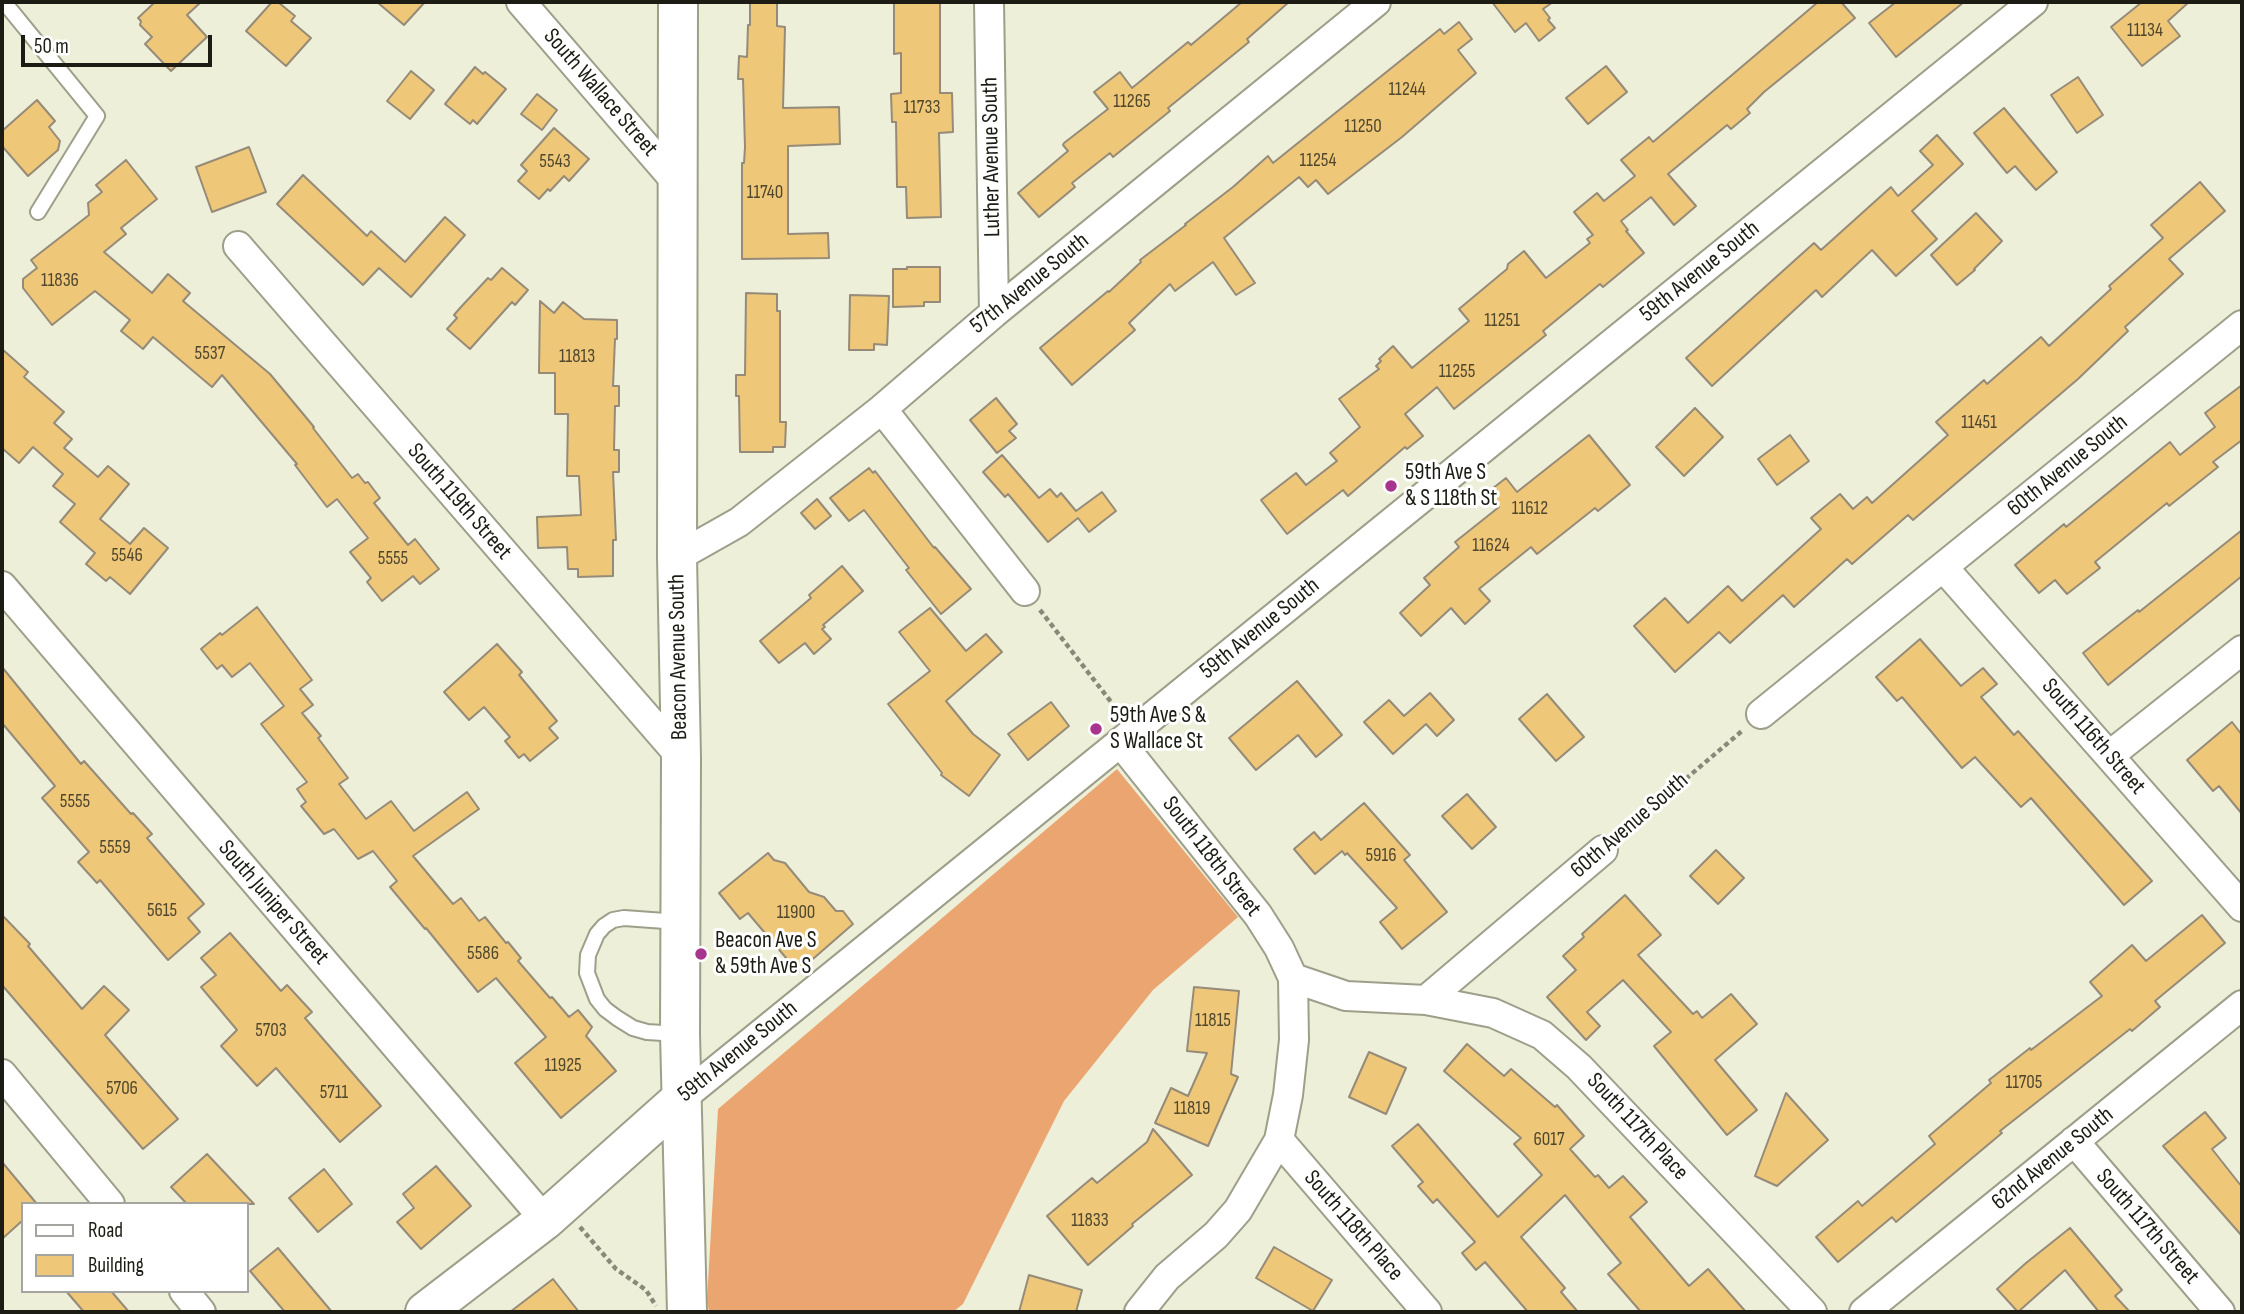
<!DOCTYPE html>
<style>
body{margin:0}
#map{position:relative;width:2244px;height:1314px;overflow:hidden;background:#edefd8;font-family:"Sofia Sans Condensed",sans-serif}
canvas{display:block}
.frame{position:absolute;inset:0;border:4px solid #1c1c14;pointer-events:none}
.legend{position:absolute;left:21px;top:1202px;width:228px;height:91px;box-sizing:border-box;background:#fff;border:2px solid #a4a4a1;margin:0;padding:9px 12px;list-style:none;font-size:21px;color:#1c1c14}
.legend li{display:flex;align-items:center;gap:14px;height:35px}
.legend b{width:35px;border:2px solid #a4a4a1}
.scale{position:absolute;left:21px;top:35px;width:191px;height:32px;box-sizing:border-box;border:4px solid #1c1c14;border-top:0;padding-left:9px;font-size:21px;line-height:24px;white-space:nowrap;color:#1c1c14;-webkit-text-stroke:5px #fff;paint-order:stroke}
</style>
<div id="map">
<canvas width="2244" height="1314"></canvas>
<div class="frame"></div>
<ul class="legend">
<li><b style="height:9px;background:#fff"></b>Road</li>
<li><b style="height:19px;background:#eec779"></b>Building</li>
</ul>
<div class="scale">50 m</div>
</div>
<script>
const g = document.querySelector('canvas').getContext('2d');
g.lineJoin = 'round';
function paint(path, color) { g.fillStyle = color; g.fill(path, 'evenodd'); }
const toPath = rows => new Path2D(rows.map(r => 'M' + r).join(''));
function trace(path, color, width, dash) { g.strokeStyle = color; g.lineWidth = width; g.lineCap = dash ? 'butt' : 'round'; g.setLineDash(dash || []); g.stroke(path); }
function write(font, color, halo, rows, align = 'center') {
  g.font = font + ' "Sofia Sans Condensed",sans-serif'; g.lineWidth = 6; g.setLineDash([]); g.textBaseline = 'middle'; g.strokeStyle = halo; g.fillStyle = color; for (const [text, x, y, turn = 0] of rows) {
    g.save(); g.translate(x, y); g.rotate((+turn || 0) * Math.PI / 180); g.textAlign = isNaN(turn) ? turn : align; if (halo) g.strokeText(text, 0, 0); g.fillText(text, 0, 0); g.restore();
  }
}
const forest = toPath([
 [1117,769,1238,917,1153,990,1064,1101,963,1304,953,1312,709,1312,707,1300,718,1109]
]);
const building = toPath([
 [155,2,201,2,187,15,207,37,171,71,145,44,152,37,140,25,141,21,138,18,155,2],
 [272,2,278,2,295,16,291,21,311,38,286,66,246,31,272,2],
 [377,2,425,2,404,25,377,2],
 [750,2,777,2,777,26,785,27,783,108,839,107,840,144,788,146,788,234,828,233,829,258,742,259,742,163,744,163,745,147,743,79,738,79,739,56,747,57,748,25,750,25,750,2],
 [894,2,940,2,940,93,952,93,953,132,939,133,941,217,907,218,906,187,897,187,896,122,892,122,891,94,901,93,901,53,894,54,894,2],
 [1242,2,1289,2,1247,39,1249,42,1168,108,1170,111,1113,157,1110,153,1072,183,1075,187,1039,217,1018,193,1068,151,1063,145,1064,143,1108,109,1094,92,1120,72,1132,88,1188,42,1191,45,1242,2],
 [1492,2,1553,2,1543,9,1550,18,1548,20,1555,28,1539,41,1526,23,1515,32,1492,2],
 [1818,2,1841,2,1855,18,1764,92,1747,109,1750,113,1731,129,1727,125,1668,174,1696,206,1674,225,1651,197,1621,221,1628,230,1626,231,1644,253,1603,287,1600,284,1543,331,1546,335,1454,409,1437,387,1405,414,1423,436,1407,449,1405,447,1348,496,1343,490,1287,534,1261,500,1296,473,1306,485,1337,461,1330,453,1360,427,1339,399,1379,369,1376,366,1381,361,1379,359,1393,346,1412,368,1469,321,1459,309,1507,269,1508,264,1524,251,1546,278,1590,243,1587,239,1593,235,1574,212,1597,193,1604,201,1635,176,1621,160,1649,137,1653,142,1818,2],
 [1896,2,1964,2,1896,57,1869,23,1896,2],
 [2142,2,2189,2,2168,21,2180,36,2142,66,2111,27,2142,2],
 [1459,22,1472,39,1458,50,1476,73,1402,137,1328,194,1316,180,1308,187,1299,177,1224,238,1255,283,1236,295,1213,262,1175,291,1170,284,1129,323,1135,330,1072,385,1040,348,1108,291,1109,292,1141,262,1140,260,1186,225,1185,224,1233,187,1268,156,1273,163,1440,29,1444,34,1459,22],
 [1606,66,1627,92,1588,124,1566,98,1606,66],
 [475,67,483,74,485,72,506,89,477,124,473,120,470,124,445,104,475,67],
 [411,71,434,90,410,119,387,101,411,71],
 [2078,77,2103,115,2077,133,2051,95,2078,77],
 [537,94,557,110,542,130,521,114,537,94],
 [37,100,55,121,49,127,60,141,58,150,28,176,2,146,2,131,37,100],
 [2004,108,2057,172,2036,190,2015,166,2007,173,1974,133,2004,108],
 [554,128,589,159,569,181,564,176,550,191,548,189,539,199,518,181,527,171,521,165,554,128],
 [1937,135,1963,164,1912,211,1937,239,1896,276,1872,250,1822,297,1816,290,1712,386,1686,358,1814,243,1821,250,1891,187,1898,196,1933,165,1920,151,1937,135],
 [249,147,266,192,212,212,196,167,249,147],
 [126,160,157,199,121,228,126,234,104,252,152,293,168,274,190,293,183,301,270,374,314,427,313,428,352,478,358,474,365,483,368,482,380,498,374,503,408,545,415,539,439,569,420,584,413,576,382,601,367,582,371,578,350,552,368,538,337,499,327,507,295,465,297,464,222,375,212,387,153,337,143,349,121,331,130,320,95,291,52,325,23,288,23,279,37,268,31,260,89,215,88,203,102,192,96,185,126,160],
 [303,175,367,236,371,231,405,262,445,217,465,235,411,297,379,268,363,285,277,204,303,175],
 [2200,182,2225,211,2169,259,2183,274,2125,327,2128,331,2078,379,1913,520,1908,515,1852,564,1847,559,1794,607,1783,595,1730,643,1719,632,1675,672,1634,626,1665,598,1688,623,1728,586,1742,601,1821,529,1811,518,1840,494,1853,509,1867,497,1872,503,1948,435,1936,422,1984,380,1987,384,2041,337,2049,346,2111,289,2109,286,2163,238,2151,225,2200,182],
 [1976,213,2002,241,1974,269,1975,270,1957,285,1931,255,1976,213],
 [907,267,940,267,940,302,924,302,924,306,893,307,893,269,907,269,907,267],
 [502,268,528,290,515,305,512,302,470,349,447,329,457,318,454,315,460,308,488,278,491,280,502,268],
 [746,293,777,294,777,311,780,311,780,422,786,422,785,447,773,447,773,452,740,452,739,396,736,396,736,375,745,375,746,293],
 [850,295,889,296,887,345,874,344,874,350,849,350,850,295],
 [540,301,554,313,563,302,584,319,617,320,617,339,615,339,613,386,619,386,619,406,615,406,614,450,619,450,619,472,613,472,616,540,613,540,613,576,578,577,578,569,568,569,567,547,538,548,537,517,581,515,579,476,567,476,568,414,555,414,555,373,539,373,540,301],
 [2,349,28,372,24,377,64,412,54,423,72,439,64,448,98,477,108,466,129,484,100,519,130,544,144,528,168,548,130,594,110,577,106,581,86,564,95,553,60,522,75,504,53,486,63,474,33,447,19,463,2,448,2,349],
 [2242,385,2242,440,2213,462,2218,467,2169,506,2167,503,2095,562,2100,568,2067,594,2055,580,2039,593,2015,565,2064,524,2066,527,2170,442,2180,455,2215,427,2205,413,2242,385],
 [996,398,1017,424,1009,431,1016,438,997,453,970,420,996,398],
 [1695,408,1723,437,1684,476,1656,447,1695,408],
 [1589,435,1630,485,1598,511,1595,508,1537,554,1531,547,1479,589,1490,601,1465,624,1451,608,1421,636,1400,613,1430,585,1424,578,1459,547,1455,542,1499,507,1488,492,1506,478,1517,492,1589,435],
 [1790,435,1809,461,1777,485,1758,459,1790,435],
 [1002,455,1039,498,1050,489,1057,497,1061,493,1076,511,1102,492,1116,511,1089,532,1078,518,1048,542,1008,494,1005,497,983,472,1002,455],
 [869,468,873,473,875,471,934,548,935,547,971,589,941,614,906,570,909,568,864,510,849,521,830,498,869,468],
 [817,499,831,516,815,529,801,513,817,499],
 [2242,530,2242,576,2108,685,2083,653,2138,610,2139,612,2242,530],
 [842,566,863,591,823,625,825,627,822,629,831,639,814,654,805,643,779,663,760,641,811,598,809,595,842,566],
 [257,607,312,680,300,689,313,705,302,713,321,736,318,738,348,778,339,784,366,819,391,801,414,831,467,792,479,809,413,856,453,904,461,898,479,921,485,917,506,943,508,942,521,958,518,961,550,998,552,997,569,1017,578,1010,592,1027,586,1036,616,1071,561,1118,515,1063,546,1037,496,978,478,992,426,928,425,929,390,887,397,881,373,851,358,859,334,829,324,834,301,806,306,802,297,789,307,782,261,724,284,706,250,663,232,677,222,665,217,669,201,649,220,633,222,635,257,607],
 [930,608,966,651,986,634,1002,652,946,701,973,734,1000,755,969,796,941,775,942,773,888,704,930,671,899,632,930,608],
 [1920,639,1961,686,1983,668,1997,684,1981,697,2014,735,2018,731,2152,881,2124,905,2031,798,2021,807,1975,757,1962,768,1902,697,1897,701,1876,677,1920,639],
 [497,644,522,672,519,675,557,721,549,728,558,738,530,761,524,754,519,758,505,741,510,737,484,707,469,720,444,692,497,644],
 [2,667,81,764,84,761,131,814,133,813,152,834,147,838,204,904,188,918,200,932,168,960,100,880,97,883,78,862,89,852,42,798,55,786,2,723,2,667],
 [1297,681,1342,735,1316,757,1298,735,1256,770,1229,738,1297,681],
 [1430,693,1454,720,1437,736,1426,724,1393,754,1364,722,1389,700,1404,716,1430,693],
 [1547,694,1584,737,1556,761,1519,719,1547,694],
 [1051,702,1069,726,1028,760,1008,734,1051,702],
 [2232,722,2242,735,2242,814,2219,786,2213,791,2187,760,2232,722],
 [1467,794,1496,827,1472,849,1442,816,1467,794],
 [1364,803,1410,855,1404,860,1447,912,1402,949,1380,922,1397,908,1347,853,1345,855,1342,851,1315,874,1294,849,1314,832,1321,840,1364,803],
 [1716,850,1744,878,1718,904,1690,876,1716,850],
 [768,853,774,860,785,863,809,892,824,897,836,911,843,911,853,924,798,972,748,913,740,919,719,893,768,853],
 [1625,895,1661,935,1638,955,1693,1014,1697,1011,1702,1018,1731,994,1757,1024,1715,1060,1757,1110,1727,1135,1654,1046,1671,1032,1623,980,1587,1012,1600,1026,1586,1040,1547,997,1576,970,1563,956,1584,937,1582,934,1625,895],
 [2,915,30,944,28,946,82,1009,104,986,129,1010,105,1035,178,1119,143,1149,2,985,2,915],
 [2202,915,2225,943,2155,1001,2160,1007,2132,1031,2130,1029,2000,1131,2002,1133,1896,1222,1892,1217,1838,1262,1816,1237,1858,1201,1862,1206,1935,1144,1929,1136,1991,1083,1989,1080,2030,1048,2031,1050,2102,996,2090,982,2132,945,2146,961,2202,915],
 [230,933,281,991,287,985,312,1012,305,1018,381,1106,340,1142,276,1068,257,1086,221,1046,237,1030,201,987,216,975,201,958,230,933],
 [1194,987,1239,991,1231,1074,1238,1077,1208,1146,1155,1123,1171,1088,1188,1096,1207,1053,1187,1051,1194,987],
 [1467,1044,1504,1076,1511,1069,1555,1107,1557,1105,1584,1136,1570,1149,1595,1177,1598,1175,1609,1188,1623,1176,1647,1202,1630,1217,1689,1286,1708,1269,1746,1312,1641,1312,1608,1274,1621,1263,1565,1195,1521,1237,1565,1288,1561,1292,1578,1312,1528,1312,1485,1262,1476,1270,1462,1253,1475,1242,1437,1199,1433,1203,1418,1186,1423,1182,1392,1146,1418,1124,1498,1217,1542,1175,1514,1144,1521,1138,1444,1071,1467,1044],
 [1369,1052,1406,1068,1386,1114,1349,1097,1369,1052],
 [1786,1093,1828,1140,1777,1186,1755,1176,1786,1093],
 [2205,1112,2226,1138,2212,1149,2242,1187,2242,1236,2163,1146,2205,1112],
 [1153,1129,1192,1175,1132,1224,1133,1226,1088,1265,1047,1216,1092,1178,1097,1183,1147,1142,1153,1129],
 [207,1154,254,1204,187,1204,171,1187,207,1154],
 [2,1162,37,1204,23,1204,23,1220,2,1239,2,1162],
 [436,1166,471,1206,421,1249,397,1222,414,1208,403,1194,436,1166],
 [324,1169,352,1204,318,1232,289,1198,324,1169],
 [2070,1228,2122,1290,2115,1296,2130,1312,2099,1312,2065,1270,2018,1312,1997,1289,2026,1263,2070,1228],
 [1274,1247,1332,1280,1313,1311,1256,1278,1274,1247],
 [278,1248,332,1312,285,1312,250,1271,278,1248],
 [1029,1275,1082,1290,1076,1312,1019,1312,1029,1275],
 [553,1279,579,1312,510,1312,553,1279],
 [66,1291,111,1291,129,1312,84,1312,66,1291]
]);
const path = toPath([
 [1040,610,1118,711],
 [1621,834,1742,731],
 [580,1227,616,1269,646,1290,656,1306]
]);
const lane = toPath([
 [4,2,97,116,38,212],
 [679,922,624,918,613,920,604,926,597,934,588,955,587,973,597,999,605,1009,617,1018,633,1028,647,1032,679,1034]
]);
const street = toPath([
 [521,2,679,185],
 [989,2,994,313],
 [238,246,681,757],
 [882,409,1025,591],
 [677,557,739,522,882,409,994,313,1376,2],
 [1943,567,2242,907],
 [2,586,545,1220],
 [1761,714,2242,325],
 [1120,742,1258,915,1279,948,1293,978],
 [2110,755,2242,650],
 [1426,1000,1493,1013,1542,1035,1579,1067,1812,1312],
 [2,1074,110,1204],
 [682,1098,2033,2],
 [1279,1140,1427,1312],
 [2074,1141,2220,1312],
 [184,1291,201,1312],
 [1139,1312,1167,1277,1216,1235,1238,1210,1279,1140,1288,1095,1294,1040,1293,978,1346,996,1426,1000,1603,850],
 [1864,1312,2242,1005]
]);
const secondary = toPath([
 [678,2,677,557,681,757,680,1034,687,1312],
 [425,1312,545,1220,682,1098]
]);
const markers = [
 [1391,486,7,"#a7348d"],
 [1096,729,7,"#a7348d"],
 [701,954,7,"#a7348d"]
];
const numberNames = [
 ["11134",2145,31],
 ["11244",1407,90],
 ["11265",1132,102],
 ["11733",922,108],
 ["11250",1363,127],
 ["11254",1318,161],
 ["5543",555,162],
 ["11740",765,193],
 ["11836",60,281],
 ["11251",1502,321],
 ["5537",210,354],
 ["11813",577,357],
 ["11255",1457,372],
 ["11451",1979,423],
 ["11612",1530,509],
 ["11624",1491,546],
 ["5546",127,556],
 ["5555",393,559],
 ["5555",75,802],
 ["5559",115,848],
 ["5916",1381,856],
 ["5615",162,911],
 ["11900",796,913],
 ["5586",483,954],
 ["11815",1213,1021],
 ["5703",271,1031],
 ["11925",563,1066],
 ["11705",2024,1083],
 ["5706",122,1089],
 ["5711",334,1093],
 ["11819",1192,1109],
 ["6017",1549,1140],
 ["11833",1090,1221]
];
const streetNames = [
 ["South Wallace Street",600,93,49],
 ["Luther Avenue South",992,157,-91],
 ["59th Avenue South",1700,272,-39],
 ["57th Avenue South",1030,284,-39],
 ["60th Avenue South",2068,466,-39],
 ["South 119th Street",459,502,49],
 ["59th Avenue South",1260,629,-39],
 ["Beacon Avenue South",679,657,-91],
 ["South 116th Street",2093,737,49],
 ["60th Avenue South",1630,826,-41],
 ["South 118th Street",1211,857,52],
 ["South Juniper Street",273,903,49],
 ["59th Avenue South",738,1052,-39],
 ["South 117th Place",1637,1127,47],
 ["62nd Avenue South",2053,1159,-39],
 ["South 118th Place",1353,1226,49],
 ["South 117th Street",2147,1227,49]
];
const poiNames = [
 ["59th Ave S",1405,473],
 ["& S 118th St",1405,499],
 ["59th Ave S &",1110,716],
 ["S Wallace St",1110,742],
 ["Beacon Ave S",715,941],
 ["& 59th Ave S",715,967]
];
paint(forest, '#eaa571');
paint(building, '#eec779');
trace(building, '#958b78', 2);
trace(lane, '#9e9f8a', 18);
trace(street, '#9e9f8a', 32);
trace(secondary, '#9e9f8a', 42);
trace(path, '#888979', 4.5, [5, 3.5]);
trace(lane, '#fff', 14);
trace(street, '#fff', 28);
trace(secondary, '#fff', 38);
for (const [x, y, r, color] of markers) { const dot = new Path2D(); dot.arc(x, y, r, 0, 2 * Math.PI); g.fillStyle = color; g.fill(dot); trace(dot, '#fff', 2.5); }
write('19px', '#50472d', null, numberNames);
write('23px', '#1c1c14', '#fff', streetNames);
write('23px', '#1c1c14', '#fff', poiNames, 'left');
</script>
